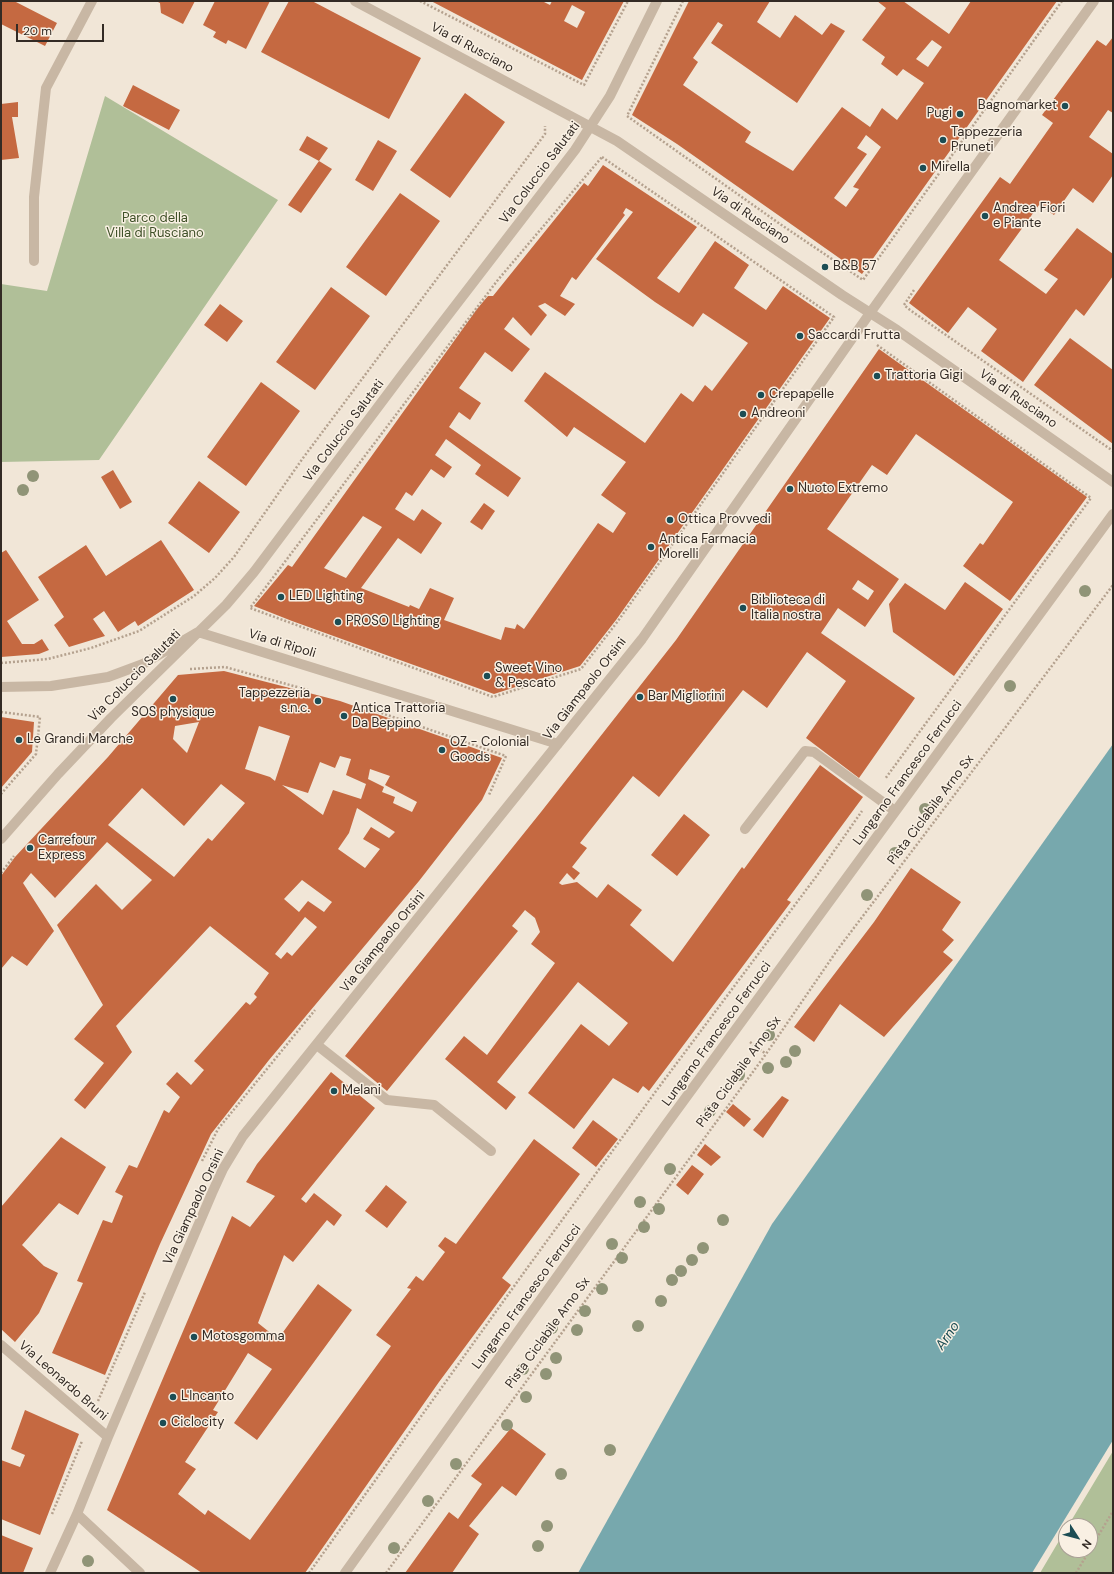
<!DOCTYPE html>
<style>
body{margin:0}
#map{position:relative;width:1114px;height:1574px;overflow:hidden;background:#f1e6d7;font-family:"DM Sans",sans-serif}
canvas{display:block}
.frame{position:absolute;inset:0;border:2px solid #332b25;pointer-events:none}
.north{position:absolute;left:1058px;top:1518px;width:40px;height:40px;box-sizing:border-box;background:#f9f0e3;border:1px solid #aaa197;border-radius:50%;rotate:126deg;font-size:11px;font-weight:700;line-height:16px;text-align:center;color:#332b25}
.north::after{content:'';display:block;margin:auto;width:14px;height:18px;background:#1c4d54;clip-path:polygon(50% 0,100% 100%,50% 72%,0 100%)}
.scale{position:absolute;left:16px;top:24px;width:88px;height:18px;box-sizing:border-box;border:2px solid #332b25;border-top:0;padding-left:5px;font-size:12px;line-height:14px;white-space:nowrap;color:#332b25;-webkit-text-stroke:3px #f9f0e3;paint-order:stroke}
</style>
<div id="map">
<canvas width="1114" height="1574"></canvas>
<div class="frame"></div>
<div class="north">N</div>
<div class="scale">20 m</div>
</div>
<script>
const g = document.querySelector('canvas').getContext('2d');
g.lineJoin = 'round';
function paint(path, color) { g.fillStyle = color; g.fill(path, 'evenodd'); }
const toPath = rows => new Path2D(rows.map(r => 'M' + r).join(''));
function trace(path, color, width, dash) { g.strokeStyle = color; g.lineWidth = width; g.lineCap = dash ? 'butt' : 'round'; g.setLineDash(dash || []); g.stroke(path); }
function write(font, color, halo, rows, align = 'center') {
  g.font = font + ' "DM Sans",sans-serif'; g.lineWidth = 3; g.setLineDash([]); g.textBaseline = 'middle'; g.strokeStyle = halo; g.fillStyle = color; for (const [text, x, y, turn = 0] of rows) {
    g.save(); g.translate(x, y); g.rotate((+turn || 0) * Math.PI / 180); g.textAlign = isNaN(turn) ? turn : align; if (halo) g.strokeText(text, 0, 0); g.fillText(text, 0, 0); g.restore();
  }
}
const green = toPath([
 [105,96,278,200,99,460,1,462,1,284,47,291],
 [1113,1451,1113,1573,1040,1573,1066,1529,1066,1550,1090,1550,1090,1526,1068,1526]
]);
const water = toPath([
 [1113,744,1113,1440,1032,1573,578,1573,772,1224]
]);
const building = toPath([
 [1,1,14,1,57,23,45,46,1,24],
 [156,1,195,1,183,24,161,13,160,3],
 [215,1,270,1,246,49,228,40,226,44,213,37,216,32,203,25],
 [289,1,312,1,421,58,389,119,261,52],
 [431,1,542,1,550,5,552,1,624,1,582,80],
 [572,5,585,12,577,28,564,21],
 [689,1,770,1,757,22,780,38,795,15,822,35,831,23,845,31,797,103,711,43,723,25,718,22,693,58,698,62,683,85,751,132,745,142,793,171,842,107,870,127,882,108,897,120,924,83,903,69,897,76,881,64,885,57,862,40,886,8,877,1,903,1,949,34,971,1,1057,1,862,274,677,144,632,115],
 [932,40,942,47,928,67,916,59],
 [866,135,881,147,853,187,859,189,846,207,834,198,867,154,857,148],
 [1113,37,1113,113,1108,110,1089,137,1113,154,1113,175,1093,203,1073,188,1054,215,1039,205,999,260,1046,294,1058,279,1044,270,1077,228,1113,254,1113,276,1084,316,1076,309,1023,382,981,351,997,329,968,307,948,333,909,303,1000,177,1010,184,1053,123,1042,115,1097,40,1106,46],
 [133,85,180,110,169,130,123,106],
 [465,93,505,122,450,198,410,170],
 [18,102,18,117,12,117,19,158,1,160,1,104],
 [307,136,328,148,319,161,332,169,301,213,288,205,319,161,299,150],
 [378,140,397,151,373,191,355,180],
 [603,165,697,227,657,278,679,293,715,241,749,265,734,288,766,310,783,286,830,318,616,620,580,666,494,694,292,621,254,606,288,565,292,567,477,309,488,296,493,296,584,183,588,186],
 [626,208,633,212,596,259,655,302,693,327,703,313,748,343,712,391,705,385,693,402,681,393,645,443,545,372,524,401,567,437,574,427,626,462,601,495,626,513,613,533,598,523,524,629,517,624,515,629,505,627,501,640,444,620,454,598,430,588,419,609,410,605,409,607,361,588,398,538,421,554,442,523,422,509,414,521,395,509,406,492,412,496,431,469,444,478,452,467,435,455,446,439,481,465,475,474,508,497,521,478,449,427,459,412,470,420,481,403,459,388,485,352,512,372,530,349,504,329,513,317,531,336,547,315,538,306,545,303,565,316,575,304,560,296,572,277,576,280,625,215,623,213],
 [363,516,382,527,346,578,324,568],
 [400,193,440,221,386,296,346,267],
 [331,287,370,316,315,390,276,362],
 [220,304,243,321,227,342,204,325],
 [1070,338,1113,370,1113,444,1034,385],
 [879,349,1087,497,1010,601,963,566,980,543,983,545,1013,502,916,434,887,475,872,465,827,529,899,579,865,627,838,608,821,633,915,698,859,778,806,738,846,681,807,652,767,708,743,690,659,797,633,776,580,843,587,848,572,867,580,873,574,880,567,873,559,883,562,885,577,882,597,898,608,884,642,910,630,925,673,962,742,867,744,869,820,765,863,797,787,900,791,902,649,1091,643,1086,638,1093,613,1078,574,1129,528,1093,581,1024,609,1046,628,1023,578,982,497,1082,516,1097,506,1110,445,1059,464,1036,487,1055,555,963,531,944,540,932,535,918,525,910,512,926,518,931,387,1091,345,1056,541,812,676,640],
 [858,580,874,591,868,600,852,589],
 [261,382,300,411,246,486,207,457],
 [113,470,132,502,120,509,101,477],
 [199,481,240,512,209,553,168,523],
 [484,503,495,511,482,530,470,522],
 [161,540,194,590,138,626,135,621,118,632,104,611,93,619,105,636,69,647,54,625,64,617,38,577,86,545,106,576],
 [6,550,39,600,7,621,22,644,34,644,42,639,49,650,39,654,1,657,1,553],
 [965,582,1003,609,954,676,893,632,889,604,905,583,945,610],
 [224,671,340,701,502,758,482,800,419,881,269,1060,211,1134,160,1244,105,1375,52,1353,83,1283,77,1281,103,1220,112,1223,123,1196,115,1192,129,1165,137,1168,164,1110,169,1113,180,1097,166,1084,177,1072,191,1085,204,1070,194,1061,246,1002,250,1005,257,997,254,994,269,973,210,926,116,1026,132,1052,85,1109,74,1100,104,1063,74,1039,103,1005,57,925,96,884,122,910,152,880,107,842,55,898,31,873,23,883,54,931,27,966,12,956,1,969,1,876,15,857,108,757,178,675],
 [199,722,187,753,173,739,175,726],
 [259,726,290,736,275,781,270,777,245,769],
 [340,756,351,759,346,775,366,784,361,799,333,790,323,815,282,785,308,793,320,762,335,768],
 [370,769,390,776,385,785,417,802,412,812,393,803,395,797,382,792,384,787,368,779],
 [221,784,245,803,212,841,208,838,174,877,108,825,142,788,184,826],
 [357,808,395,832,389,838,371,827,363,839,380,849,365,868,338,849,349,833],
 [302,880,332,902,324,912,308,901,299,912,284,899],
 [305,917,317,927,292,956,287,952,281,959,275,954],
 [1,717,34,722,32,752,1,788],
 [684,814,710,835,677,876,651,855],
 [911,868,961,902,942,930,954,940,943,952,953,960,884,1037,840,1004,814,1042,794,1027,874,922],
 [331,1072,375,1108,301,1199,306,1203,314,1193,342,1215,334,1226,327,1220,293,1262,284,1255,258,1323,278,1339,318,1284,352,1310,257,1440,234,1423,272,1369,248,1353,213,1410,218,1412,185,1462,196,1469,178,1494,205,1515,208,1510,250,1540,391,1346,376,1335,411,1289,407,1288,416,1276,423,1281,445,1252,438,1246,445,1237,456,1244,534,1139,580,1174,502,1278,511,1285,439,1382,305,1573,202,1573,107,1510,232,1216,250,1227,275,1196,246,1182,257,1164],
 [782,1096,789,1100,763,1138,753,1130],
 [733,1104,751,1119,744,1127,726,1112],
 [593,1120,618,1139,596,1167,572,1148],
 [61,1137,106,1167,78,1215,59,1203,22,1245,44,1266,58,1273,39,1313,15,1342,1,1329,1,1207],
 [705,1144,721,1157,711,1166,697,1155],
 [692,1165,704,1174,688,1195,676,1185],
 [386,1185,407,1202,387,1228,365,1211],
 [25,1410,79,1434,40,1535,1,1519,1,1460,20,1467,25,1455,11,1449],
 [511,1428,546,1454,516,1496,502,1486,469,1526,479,1534,452,1573,405,1573,449,1512,458,1519,482,1484,471,1476],
 [1,1535,33,1548,23,1573,1,1573]
]);
const path = toPath([
 [420,1,584,85,628,1],
 [683,1,627,116,780,224,863,280,1062,1],
 [602,157,834,317,618,621,581,669,493,697,250,608,497,281,602,157],
 [914,290,904,305,910,310,1113,451],
 [877,345,1091,498,885,779],
 [1,663,48,659,91,648,139,631,194,596,215,578,234,557,303,458,545,134,545,126],
 [190,669,225,667,308,690],
 [370,709,506,756,489,795],
 [1,712,40,717,36,754,1,794],
 [1,873,14,856],
 [750,1042,766,1054],
 [202,1161,218,1129,315,1010],
 [98,1401,145,1292],
 [52,1514,82,1441],
 [309,1573,525,1271,659,1087,818,874,862,811],
 [386,1573,766,1054,838,949,1113,585],
 [1076,1573,1113,1511]
]);
const minor = toPath([
 [355,1,617,141,842,295,897,330,1113,482],
 [34,261,34,197,46,88,92,1],
 [1,687,51,686,108,677,143,664,198,632,558,744],
 [745,829,805,751,814,752,895,811],
 [1,839,58,774,111,718,226,605,254,572,402,375,575,150,610,96,657,1],
 [317,1045,387,1100,434,1105,491,1151],
 [1,1345,108,1437],
 [77,1514,140,1573],
 [50,1573,77,1514,108,1437,212,1193,223,1169,243,1136,642,639,870,313,1094,1],
 [345,1573,665,1126,1113,514]
]);
const trees = [
 [33,476],
 [23,490],
 [1085,591],
 [1010,686],
 [925,809],
 [895,853],
 [867,895],
 [769,1035],
 [795,1051],
 [786,1062],
 [768,1068],
 [739,1075],
 [710,1111],
 [670,1169],
 [640,1202],
 [659,1209],
 [723,1220],
 [644,1227],
 [612,1244],
 [703,1248],
 [622,1258],
 [692,1260],
 [681,1271],
 [672,1280],
 [602,1289],
 [661,1301],
 [585,1311],
 [638,1326],
 [552,1328],
 [577,1330],
 [556,1358],
 [523,1369],
 [546,1374],
 [526,1397],
 [507,1425],
 [610,1450],
 [456,1464],
 [561,1474],
 [428,1501],
 [547,1526],
 [538,1546],
 [394,1548],
 [88,1561]
];
const markers = [
 [1065,106,4,"#1c4d54"],
 [960,114,4,"#1c4d54"],
 [943,140,4,"#1c4d54"],
 [923,168,4,"#1c4d54"],
 [985,216,4,"#1c4d54"],
 [825,267,4,"#1c4d54"],
 [800,336,4,"#1c4d54"],
 [877,376,4,"#1c4d54"],
 [761,395,4,"#1c4d54"],
 [743,414,4,"#1c4d54"],
 [790,489,4,"#1c4d54"],
 [670,520,4,"#1c4d54"],
 [651,547,4,"#1c4d54"],
 [281,597,4,"#1c4d54"],
 [743,608,4,"#1c4d54"],
 [338,622,4,"#1c4d54"],
 [487,676,4,"#1c4d54"],
 [640,697,4,"#1c4d54"],
 [173,699,4,"#1c4d54"],
 [318,701,4,"#1c4d54"],
 [344,716,4,"#1c4d54"],
 [19,740,4,"#1c4d54"],
 [442,750,4,"#1c4d54"],
 [30,848,4,"#1c4d54"],
 [334,1091,4,"#1c4d54"],
 [194,1337,4,"#1c4d54"],
 [173,1397,4,"#1c4d54"],
 [163,1423,4,"#1c4d54"]
];
const streetNames = [
 ["Via di Rusciano",472,48,28],
 ["Via Coluccio Salutati",540,173,-53],
 ["Via di Rusciano",750,216,34],
 ["Via di Rusciano",1018,399,35],
 ["Via Coluccio Salutati",344,431,-53],
 ["Via di Ripoli",282,644,17],
 ["Via Coluccio Salutati",135,676,-45],
 ["Via Giampaolo Orsini",585,689,-52],
 ["Lungarno Francesco Ferrucci",908,773,-54],
 ["Pista Ciclabile Arno Sx",931,810,-53],
 ["Via Giampaolo Orsini",383,942,-51],
 ["Lungarno Francesco Ferrucci",717,1034,-54],
 ["Pista Ciclabile Arno Sx",739,1072,-54],
 ["Via Giampaolo Orsini",194,1207,-65],
 ["Lungarno Francesco Ferrucci",527,1297,-54],
 ["Pista Ciclabile Arno Sx",548,1333,-54],
 ["Via Leonardo Bruni",63,1381,41]
];
const poiNames = [
 ["Bagnomarket",1057,106,"right"],
 ["Pugi",952,114,"right"],
 ["Tappezzeria",951,133],
 ["Pruneti",951,148],
 ["Mirella",931,168],
 ["Andrea Fiori",993,209],
 ["e Piante",993,224],
 ["B&B 57",833,267],
 ["Saccardi Frutta",808,336],
 ["Trattoria Gigi",885,376],
 ["Crepapelle",769,395],
 ["Andreoni",751,414],
 ["Nuoto Extremo",798,489],
 ["Ottica Provvedi",678,520],
 ["Antica Farmacia",659,540],
 ["Morelli",659,555],
 ["LED Lighting",289,597],
 ["Biblioteca di",751,601],
 ["Italia nostra",751,616],
 ["PROSO Lighting",346,622],
 ["Sweet Vino",495,669],
 ["& Pescato",495,684],
 ["Tappezzeria",310,694,"right"],
 ["s.n.c.",310,709,"right"],
 ["Bar Migliorini",648,697],
 ["Antica Trattoria",352,709],
 ["Da Beppino",352,724],
 ["SOS physique",173,713,"center"],
 ["Le Grandi Marche",27,740],
 ["OZ - Colonial",450,743],
 ["Goods",450,758],
 ["Carrefour",38,841],
 ["Express",38,856],
 ["Melani",342,1091],
 ["Motosgomma",202,1337],
 ["L'Incanto",181,1397],
 ["Ciclocity",171,1423]
];
const parkNames = [
 ["Parco della",155,219],
 ["Villa di Rusciano",155,234]
];
const waterNames = [
 ["Arno",948,1336,-55]
];
paint(green, '#b0bf98');
paint(water, '#77a8ad');
paint(building, '#c56941');
trace(path, '#b4a18e', 2.5, [2, 2]);
trace(minor, '#c8b7a4', 10);
g.fillStyle = '#909477';
for (const [x, y] of trees) { g.beginPath(); g.arc(x, y, 6, 0, 2 * Math.PI); g.fill(); }
for (const [x, y, r, color] of markers) { const dot = new Path2D(); dot.arc(x, y, r, 0, 2 * Math.PI); g.fillStyle = color; g.fill(dot); trace(dot, '#f9f0e3', 1.5); }
write('13px', '#332b25', '#f9f0e3', streetNames);
write('13px', '#332b25', '#f9f0e3', poiNames, 'left');
write('13px', '#405129', '#f9f0e3', parkNames);
write('italic 14px', '#1c4d54', '#f9f0e3', waterNames);
</script>
